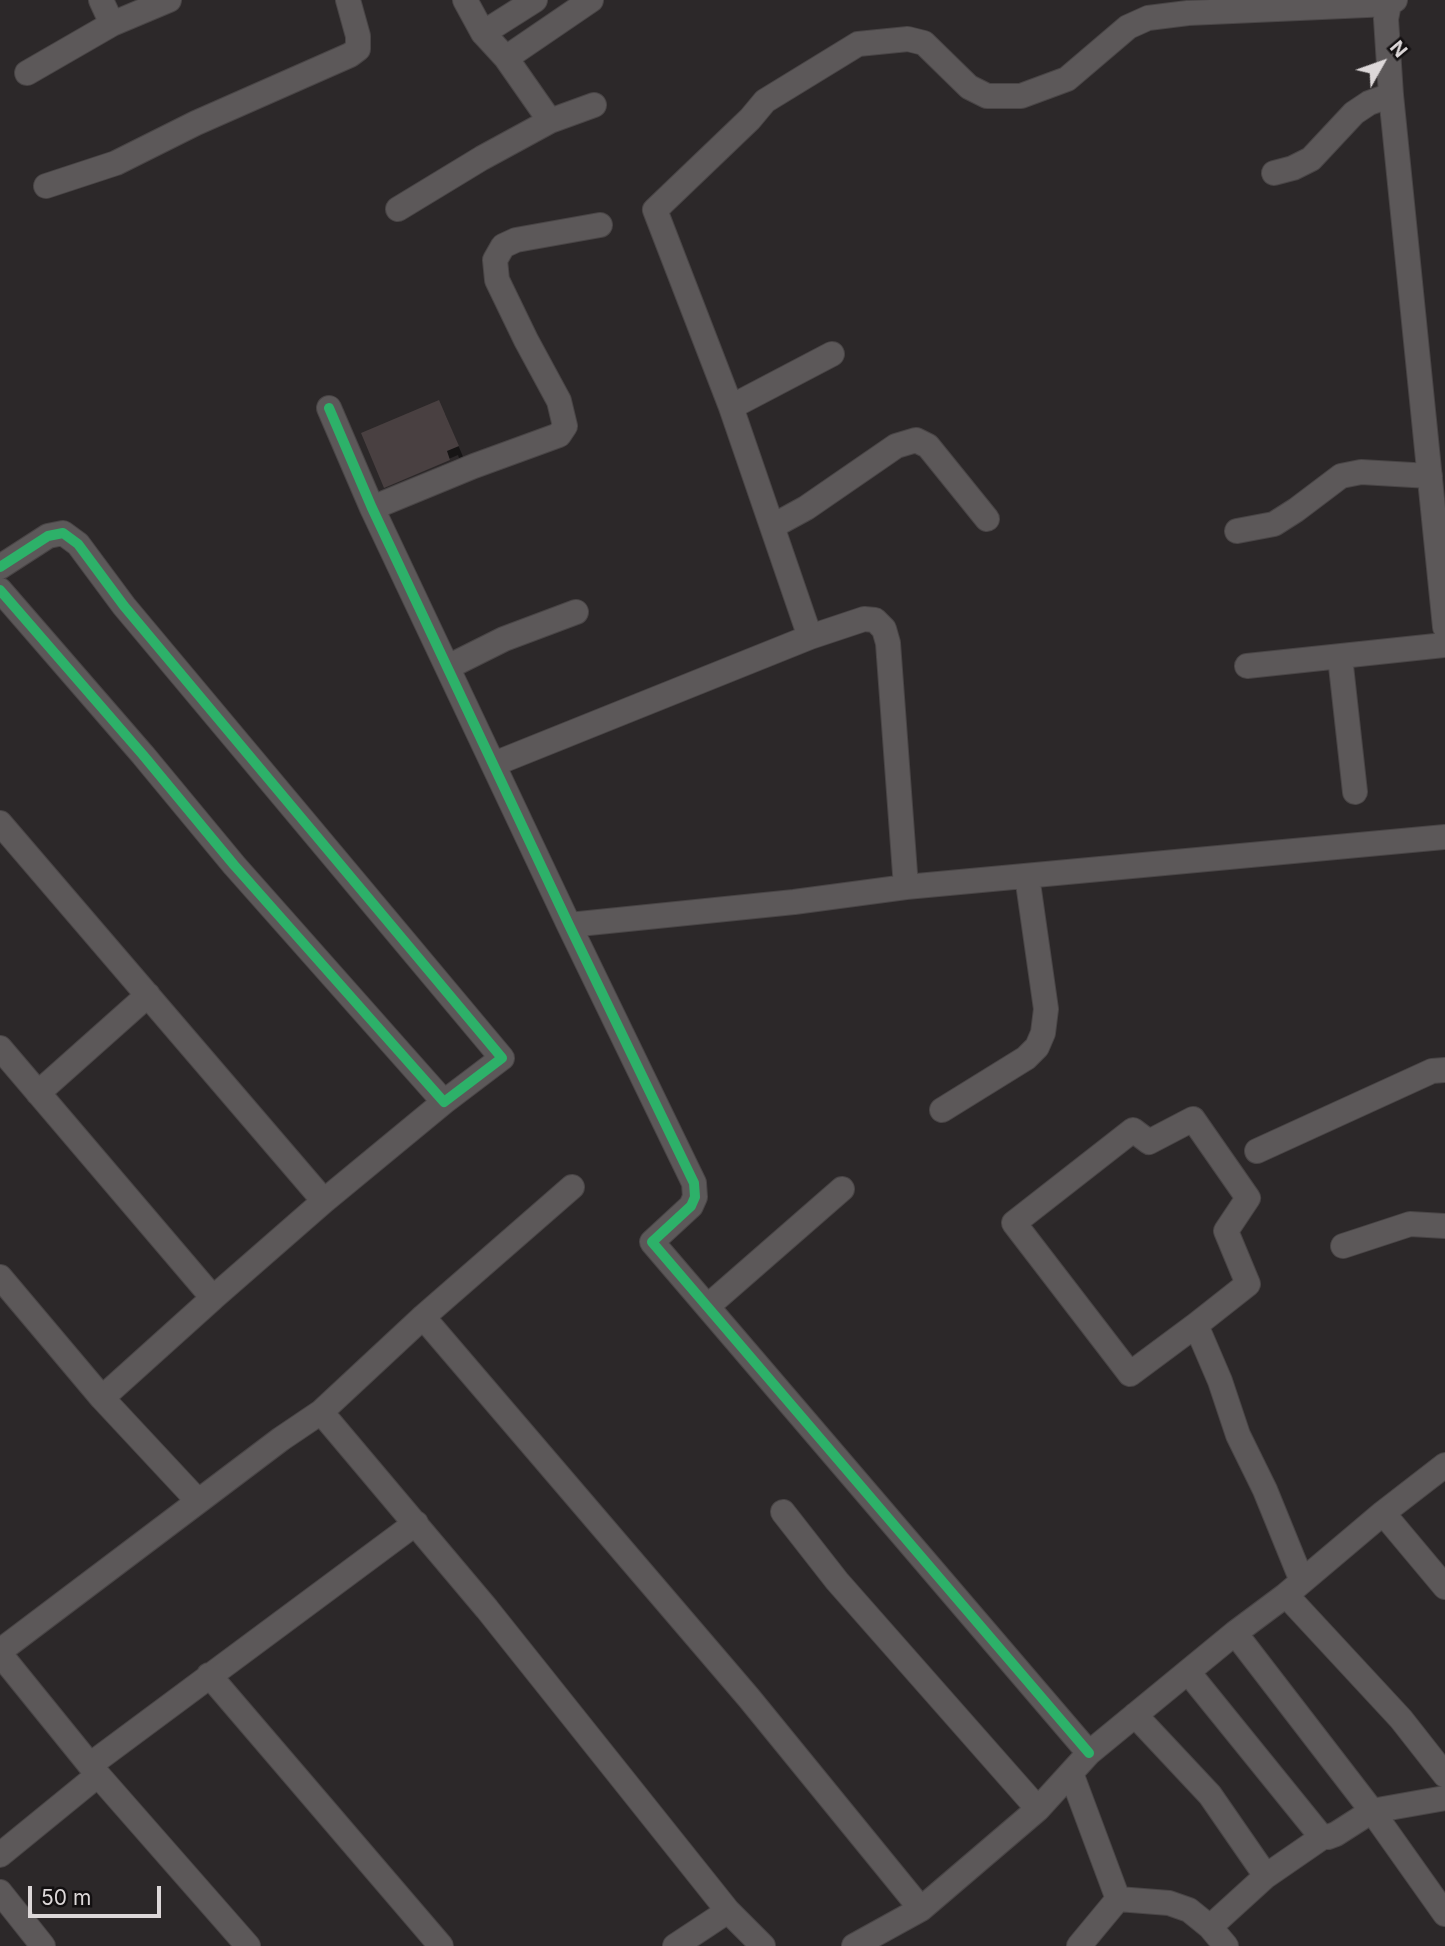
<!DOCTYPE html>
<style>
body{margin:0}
#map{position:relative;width:1445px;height:1946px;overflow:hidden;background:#2c2829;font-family:Inter,sans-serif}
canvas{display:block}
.north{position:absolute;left:1347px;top:28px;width:70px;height:70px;-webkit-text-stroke:5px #131011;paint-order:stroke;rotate:50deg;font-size:19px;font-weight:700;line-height:28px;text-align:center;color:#ddd8d9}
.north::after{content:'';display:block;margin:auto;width:24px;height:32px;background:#ddd8d9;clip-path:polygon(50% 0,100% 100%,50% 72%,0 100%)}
.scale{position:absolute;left:28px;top:1886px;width:133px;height:32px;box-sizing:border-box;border:4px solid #ddd8d9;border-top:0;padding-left:9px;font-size:21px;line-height:24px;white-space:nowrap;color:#ddd8d9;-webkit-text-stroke:5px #131011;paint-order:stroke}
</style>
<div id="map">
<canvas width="1445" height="1946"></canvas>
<div class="north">N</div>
<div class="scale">50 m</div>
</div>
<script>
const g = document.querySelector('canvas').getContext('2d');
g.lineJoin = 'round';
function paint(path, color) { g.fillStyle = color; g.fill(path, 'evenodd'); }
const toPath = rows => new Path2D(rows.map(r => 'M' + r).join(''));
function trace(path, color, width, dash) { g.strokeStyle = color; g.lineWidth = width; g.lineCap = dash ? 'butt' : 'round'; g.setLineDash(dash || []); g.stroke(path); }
const shadow = toPath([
 [445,414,464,459,386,489,459,458,458,455,385,486]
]);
const building = toPath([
 [439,400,459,446,447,451,450,460,384,488,361,433]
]);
const minor = toPath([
 [101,0,112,24],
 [465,0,483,33,506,58,550,121],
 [1395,0,1389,4,1386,19,1391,95,1445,627],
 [483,33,535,0],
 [506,58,591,0],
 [27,73,112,24,169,0],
 [1274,173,1293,168,1311,159,1354,113,1369,103,1391,95],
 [46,186,116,163,196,123,350,55,358,49,358,36,348,0],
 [398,209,482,158,550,121,594,105],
 [731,407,832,354],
 [329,408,372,508,569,925,694,1183,695,1197,691,1206,652,1242,1089,1753],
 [372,508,474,466,559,435,565,426,559,401,526,340,497,280,495,260,503,246,516,240,600,225],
 [773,526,806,508,896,446,916,440,928,446,987,519],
 [1237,531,1274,524,1296,510,1341,476,1361,472,1430,476],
 [0,567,48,536,63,533,78,544,124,606,502,1058,444,1102,234,865,143,755,0,590],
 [810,637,731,407,655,210,750,119,765,101,858,44,908,39,924,43,969,87,987,96,1021,96,1067,79,1128,27,1148,18,1188,13,1389,4],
 [1340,657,1355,792],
 [1247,666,1445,645],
 [448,667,504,639,576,612],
 [494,764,810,637,864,619,875,620,884,629,888,643,906,887],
 [0,823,324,1201],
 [569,925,794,902,906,887,1445,837],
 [0,1048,213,1298,324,1201,444,1102],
 [38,1093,148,995],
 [942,1110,1026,1058,1037,1047,1043,1033,1046,1009,1027,876],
 [1257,1151,1432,1071,1445,1070],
 [1343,1246,1410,1224,1445,1226],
 [0,1277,102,1398,198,1501],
 [708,1306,842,1189],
 [423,1317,749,1698,921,1909],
 [1196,1325,1130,1374,1014,1223,1133,1130,1149,1142,1193,1119,1248,1198,1226,1231,1248,1284,1196,1325,1220,1381,1238,1435,1265,1490,1302,1581],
 [102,1398,213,1298],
 [321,1412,487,1609,728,1911,763,1946],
 [783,1512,837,1581,1038,1809],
 [1383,1513,1445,1587],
 [1286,1595,1401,1719,1445,1775],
 [1235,1633,1372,1811,1445,1914],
 [0,1651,281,1439,321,1412,423,1317,572,1187],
 [0,1654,98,1775,248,1946],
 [1188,1672,1320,1835,1328,1837,1336,1834,1372,1811,1445,1798],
 [209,1675,441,1946],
 [1135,1715,1210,1795,1266,1876],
 [90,1765,416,1523],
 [1071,1773,1118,1899,1079,1946],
 [0,1855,98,1775],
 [0,1892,43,1946],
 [1118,1899,1169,1903,1189,1910,1210,1927,1226,1946],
 [1210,1927,1266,1876,1324,1836],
 [675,1946,728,1911],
 [854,1946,921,1909,1038,1809,1089,1753,1235,1633,1286,1595,1383,1513,1445,1465]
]);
const cycleway = toPath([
 [329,408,372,508,569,925,694,1183,695,1197,691,1206,652,1242,1089,1753],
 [0,567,48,536,63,533,78,544,124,606,502,1058,444,1102,234,865,143,755,0,590]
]);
paint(shadow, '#0007');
paint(building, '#494041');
trace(minor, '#494546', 26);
trace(minor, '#5c5859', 24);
trace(cycleway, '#2db169', 10);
</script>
